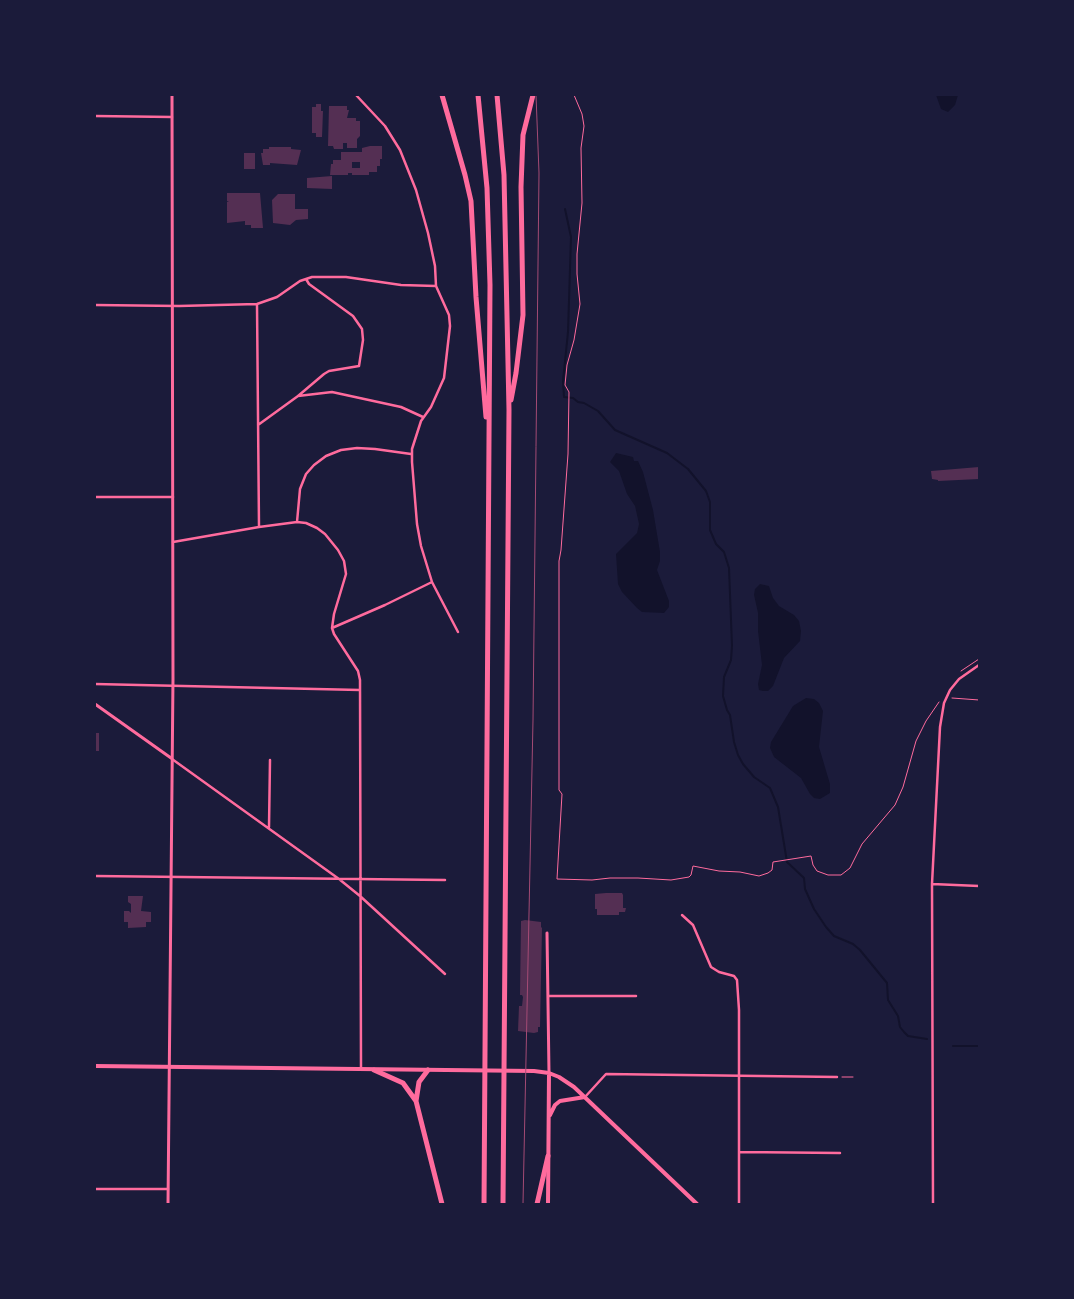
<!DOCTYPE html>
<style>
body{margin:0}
#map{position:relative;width:1074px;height:1299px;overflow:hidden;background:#1b1b3a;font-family:Karla,sans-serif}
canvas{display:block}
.frame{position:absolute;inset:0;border:96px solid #1b1b3a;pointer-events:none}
</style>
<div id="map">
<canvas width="1074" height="1299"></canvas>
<div class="frame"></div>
</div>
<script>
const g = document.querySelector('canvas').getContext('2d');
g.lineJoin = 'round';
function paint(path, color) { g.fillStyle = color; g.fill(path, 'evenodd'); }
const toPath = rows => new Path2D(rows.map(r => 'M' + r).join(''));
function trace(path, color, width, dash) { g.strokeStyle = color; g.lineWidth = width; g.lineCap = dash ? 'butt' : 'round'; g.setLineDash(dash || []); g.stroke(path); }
const water = toPath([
 [936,95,958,95,955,105,948,112,941,109],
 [616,453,633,457,634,461,638,461,643,472,653,510,660,552,660,561,657,570,669,601,669,607,664,613,642,612,637,608,622,592,618,584,616,554,637,533,639,524,635,506,627,494,619,471,610,462],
 [760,584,769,586,773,598,779,606,794,615,799,621,801,631,800,641,784,658,773,686,768,691,763,691,759,690,758,684,762,665,758,631,758,613,754,595,755,589],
 [806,698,814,699,819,703,823,711,819,747,830,784,830,793,820,799,814,798,810,794,801,778,774,757,770,748,771,742,793,706]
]);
const stream = toPath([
 [565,209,571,237,568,332,563,381,564,397,573,398,578,402,584,403,598,411,615,430,667,453,688,469,706,491,710,502,710,530,716,544,724,552,729,568,732,646,731,660,724,677,723,696,727,710,730,715,734,742,738,755,743,764,754,777,770,788,778,807,787,862,804,878,805,889,814,909,826,927,834,936,853,944,860,950,887,983,888,1000,898,1016,900,1027,904,1032,908,1036,927,1039],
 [953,1046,979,1046]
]);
const building = toPath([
 [316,104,321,104,321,111,323,111,322,137,316,137,316,133,312,133,312,107,316,107],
 [329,106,347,106,347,110,349,110,347,118,356,118,356,121,360,121,360,136,357,139,357,148,347,148,347,143,343,143,343,149,334,149,333,146,328,146],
 [370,146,382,146,382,159,380,159,380,166,377,166,377,172,369,172,369,175,352,175,352,173,348,173,348,175,330,175,331,164,333,164,333,160,341,160,341,152,362,152,362,148],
 [352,162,360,162,360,168,352,168],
 [269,147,291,147,291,149,301,150,297,165,270,163,270,165,263,165,261,153,263,153,263,149,269,149],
 [244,153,255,153,255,169,244,169],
 [332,176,332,189,307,188,307,178],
 [227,193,260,193,263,228,251,228,251,225,245,225,245,221,227,223,227,202,229,201,227,201],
 [278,194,295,194,295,209,308,209,308,219,296,220,290,225,273,223,272,200],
 [979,467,979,479,938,481,938,480,932,479,931,471],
 [95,733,99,733,99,751,95,751],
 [606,893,622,893,623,895,623,908,626,908,625,912,619,912,619,915,597,915,597,909,595,909,595,894],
 [128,896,143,896,141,911,151,912,151,922,146,922,146,927,128,928,128,922,124,922,124,911,129,911,131,913,131,904,128,902],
 [525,920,541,922,541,927,542,928,540,1027,538,1027,538,1032,534,1033,518,1031,519,1006,522,1006,523,997,522,995,520,995,521,921]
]);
const path = toPath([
 [574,95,582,114,584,126,581,148,582,203,577,254,577,274,580,304,574,340,567,365,565,385,569,392,568,454,561,550,559,561,559,790,562,794,557,879,592,880,610,878,638,878,671,880,689,877,691,875,693,866,719,871,740,872,759,876,768,873,772,870,773,862,811,856,813,865,817,871,828,875,841,875,850,868,862,844,895,805,903,787,916,741,926,721,939,702],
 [961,671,979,659],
 [952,698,979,700],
 [842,1077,853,1077]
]);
const minor = toPath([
 [356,95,385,126,400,150,416,190,428,233,435,266,436,286,449,315,450,326,444,378,431,407,421,421,412,449,412,462,417,524,421,546,432,582,458,632],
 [95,116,172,117],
 [257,304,259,527],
 [95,305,179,306,257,304,277,297,300,281,312,277,346,277,401,285,436,286],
 [298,396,324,374,329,371,359,366,363,340,362,329,353,316,309,284,306,279],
 [258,425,298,396,332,392,401,407,423,417],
 [95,497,173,497],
 [297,522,300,489,306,474,314,465,326,456,341,450,357,448,375,449,411,454],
 [173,542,259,527,297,522,306,523,317,528,325,534,338,550,344,561,346,574,334,614,332,628,334,634,358,671,360,680,361,1069],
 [332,628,385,605,432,582],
 [95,684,360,690],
 [172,759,339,879,360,896,445,974],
 [269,827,270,760],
 [95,876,445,880],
 [932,884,979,886],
 [682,915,693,925,711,967,719,972,734,976,737,980,739,1010,739,1204],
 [549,996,636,996],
 [585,1097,606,1074,837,1077],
 [739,1152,840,1153],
 [95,1189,168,1189],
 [933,1204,932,884,940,727,944,703,950,690,959,679,979,665]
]);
const tertiary = toPath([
 [95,704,171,758],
 [547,933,549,1073],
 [168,1204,173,678,172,95]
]);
const secondary = toPath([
 [95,1066,534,1071,549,1073,559,1077,574,1087,697,1204],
 [550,1115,555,1105,560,1101,585,1097],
 [548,1204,549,1073]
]);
const motorway = toPath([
 [442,95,465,175,471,201,476,297,486,417],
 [478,95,487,188,490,285,484,1204],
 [497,95,504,175,509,410,503,1204],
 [511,400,516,373,523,315,521,187,523,135,533,95],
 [374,1070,403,1083,416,1101,442,1204],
 [416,1101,419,1082,428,1070],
 [537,1204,548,1156]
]);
const tram = toPath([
 [523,1204,533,720,539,173,536,95]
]);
paint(water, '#12122b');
trace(stream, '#12122b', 2);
paint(building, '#542f53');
trace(path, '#ff6b9d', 1);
trace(minor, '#ff6b9d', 2.5);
trace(tertiary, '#ff6b9d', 3);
trace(secondary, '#ff6b9d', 4);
trace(motorway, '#ff6b9d', 5);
trace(tram, '#a44b75', 1);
</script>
